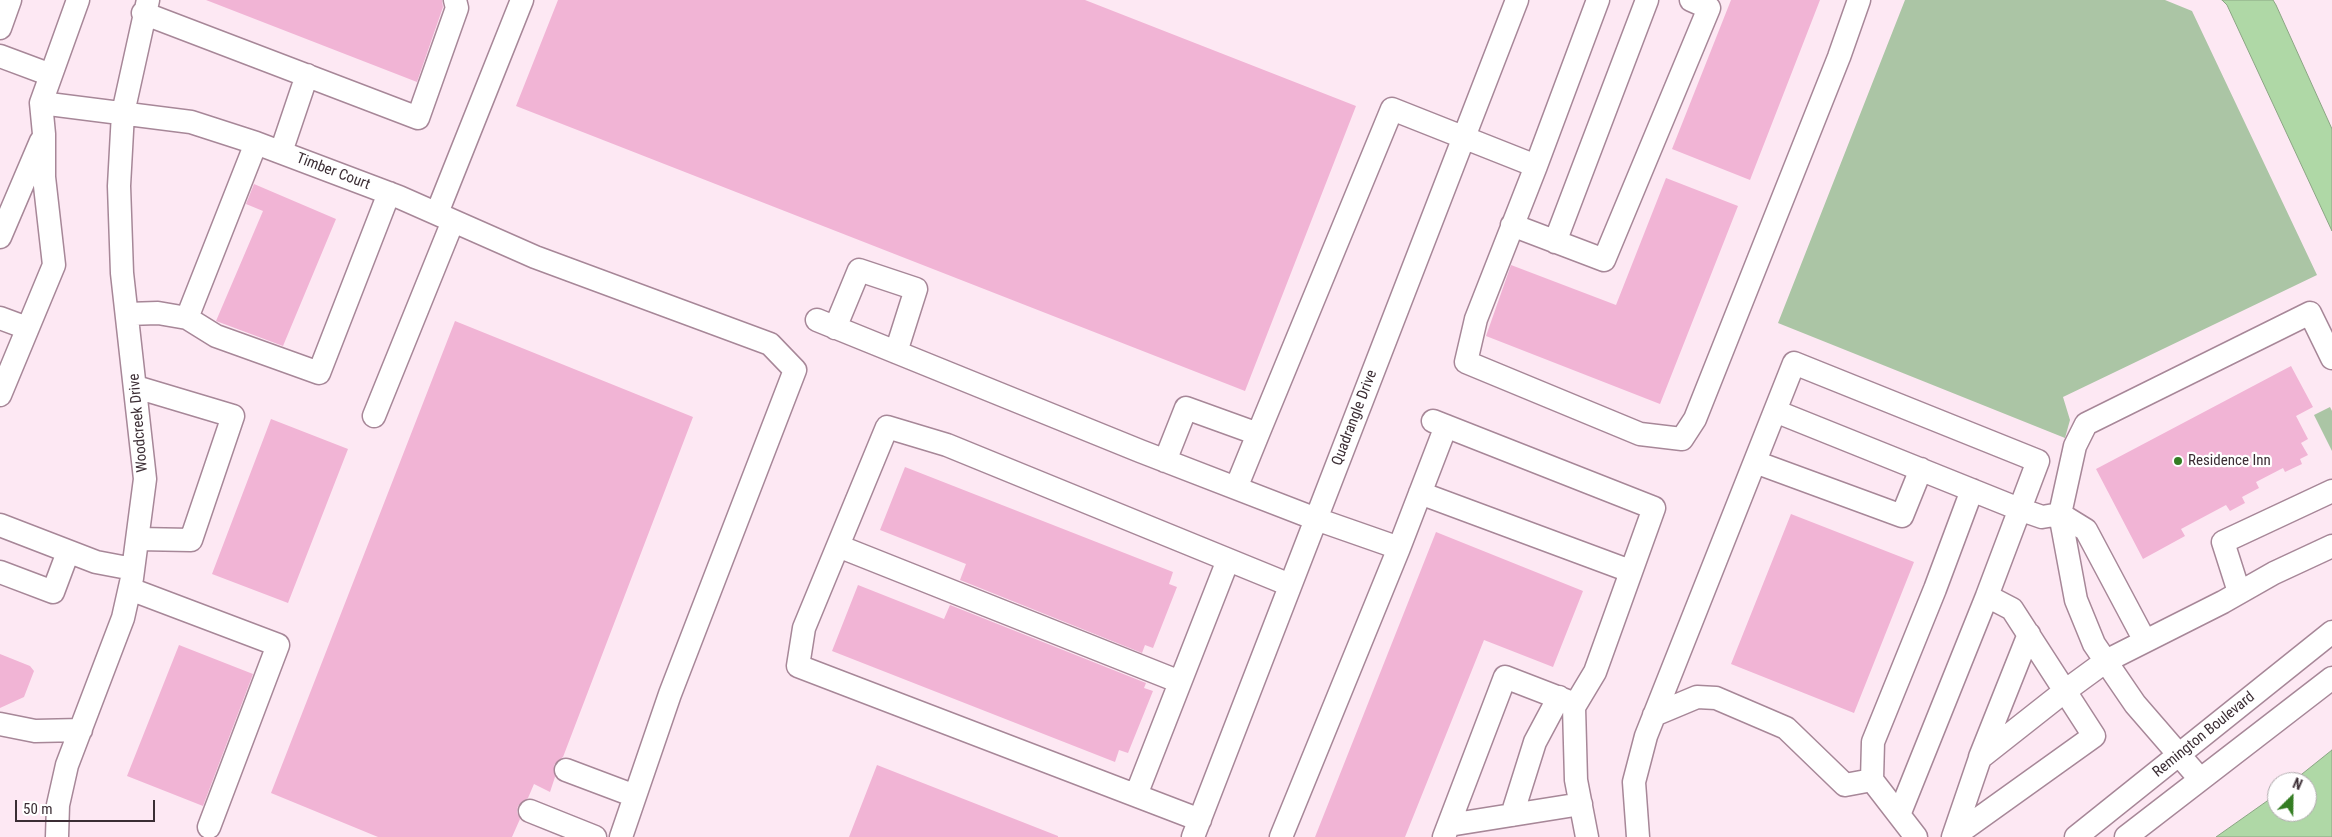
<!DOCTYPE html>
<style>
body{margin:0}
#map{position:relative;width:2332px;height:837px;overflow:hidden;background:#fde8f3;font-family:"Roboto Condensed",sans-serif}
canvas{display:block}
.north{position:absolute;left:2267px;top:772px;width:50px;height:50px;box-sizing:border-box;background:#fff;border:1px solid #b1abae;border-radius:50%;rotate:23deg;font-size:14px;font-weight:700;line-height:20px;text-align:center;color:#3b2d34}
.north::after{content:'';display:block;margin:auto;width:18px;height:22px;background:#347d23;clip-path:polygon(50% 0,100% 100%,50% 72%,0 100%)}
.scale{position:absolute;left:15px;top:800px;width:140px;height:22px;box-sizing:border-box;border:2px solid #3b2d34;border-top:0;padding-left:6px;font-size:15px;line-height:18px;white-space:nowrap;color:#3b2d34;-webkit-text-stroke:4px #fff;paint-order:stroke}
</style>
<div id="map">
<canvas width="2332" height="837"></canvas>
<div class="north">N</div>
<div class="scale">50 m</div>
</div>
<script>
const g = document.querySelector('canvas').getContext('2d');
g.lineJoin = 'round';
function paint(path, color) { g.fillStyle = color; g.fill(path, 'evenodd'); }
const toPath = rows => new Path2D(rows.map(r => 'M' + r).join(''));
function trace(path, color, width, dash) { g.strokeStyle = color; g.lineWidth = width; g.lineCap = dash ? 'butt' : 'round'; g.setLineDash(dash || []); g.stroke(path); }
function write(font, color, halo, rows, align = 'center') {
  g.font = font + ' "Roboto Condensed",sans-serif'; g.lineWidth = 4.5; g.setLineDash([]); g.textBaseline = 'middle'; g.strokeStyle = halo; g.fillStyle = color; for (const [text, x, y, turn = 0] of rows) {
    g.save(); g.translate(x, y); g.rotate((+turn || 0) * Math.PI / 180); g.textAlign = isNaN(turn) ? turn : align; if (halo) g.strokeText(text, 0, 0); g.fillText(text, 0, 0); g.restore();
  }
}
const green = toPath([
 [1905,0,2165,0,2192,11,2317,275,2063,397,2070,420,2065,438,1778,323],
 [2330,407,2332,411,2332,451,2314,415]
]);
const water = toPath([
 [2222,0,2273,0,2276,5,2332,129,2332,231,2227,5,2222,0],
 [2332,750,2332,837,2216,837,2277,794,2277,812,2307,812,2307,782,2292,782,2332,750]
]);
const building = toPath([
 [206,0,442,0,443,7,417,82],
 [558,0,1085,0,1356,106,1245,391,516,106],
 [1731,0,1820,0,1750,180,1672,149],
 [1666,178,1738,206,1660,404,1486,336,1511,265,1616,305],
 [254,184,336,219,283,346,216,321,263,211,246,204],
 [455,321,693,417,563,757,554,765,555,777,550,792,534,784,528,798,518,806,517,812,520,819,512,837,378,837,271,793],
 [2291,366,2313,407,2296,416,2308,439,2301,443,2308,455,2300,459,2302,464,2285,472,2283,468,2256,482,2259,488,2242,497,2245,503,2230,511,2226,505,2181,529,2185,536,2143,559,2096,469],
 [271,419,348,449,288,603,212,574],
 [905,467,1173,572,1169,584,1177,587,1153,648,1145,645,1142,653,960,580,966,564,880,530],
 [1791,514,1914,562,1854,713,1731,664],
 [1436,532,1583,591,1553,667,1484,640,1405,837,1315,837],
 [858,585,944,619,950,605,1146,683,1144,688,1153,691,1128,753,1119,750,1115,762,832,651],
 [179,645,253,674,203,806,127,776],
 [0,654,30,666,34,671,24,697,0,708],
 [877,765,1058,836,1058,837,849,837]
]);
const minor = toPath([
 [78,0,41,103,191,122,256,143,399,197,535,257,770,344,795,370,670,694,621,837],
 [143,13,418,118,457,8,455,0],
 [0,28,10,0],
 [0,56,51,75],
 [281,152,307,75],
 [1536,166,1598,0],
 [437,213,522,0],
 [1512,225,1604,260,1709,8,1691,0],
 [0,237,41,141],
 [1555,242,1647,0],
 [127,314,158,313,187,318,216,336,319,373,389,193],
 [0,318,27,328],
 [187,318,256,143],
 [817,320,1140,451,1316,519,1399,548,1446,426],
 [835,328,859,270,916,289,896,352],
 [136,387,233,416,191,540,138,539],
 [0,395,54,265,44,177,44,134,41,103],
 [1775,411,2019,509,2042,517,2060,514,2086,530,2145,641],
 [374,416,453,221],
 [1433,421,1654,508,1595,672,1574,707,1576,780,1587,837],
 [1258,434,1392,109,1536,166,1476,319,1466,362,1640,434,1682,439,1695,419,1839,57,1859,0],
 [1165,461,1186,408,1258,434,1236,488],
 [1755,462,1902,516,1921,469],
 [1420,493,1630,571],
 [0,525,96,562,133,569],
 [838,546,1180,682],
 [0,572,53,592,68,552],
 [130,589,278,645,209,827],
 [2239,592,2223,542,2332,491],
 [1654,715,1697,697,1716,698,1786,728,1845,785,1872,780],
 [0,724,35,731,81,730],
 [1980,757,2029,634],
 [566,770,635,796],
 [2200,779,2135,704,2094,644,2076,600,2060,514,2075,446,2086,424,2310,313,2332,358],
 [1136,795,1228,560],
 [530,811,595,837],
 [1512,815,1535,742,1559,697],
 [1899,815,1987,596],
 [1200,820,798,666,804,628,887,427,947,445,1290,585],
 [1449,825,1581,804],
 [57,837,58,805,67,765,123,618,132,578,145,479,122,273,119,186,123,113,148,0],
 [1193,837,1517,0],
 [1281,837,1399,548],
 [1444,837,1505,677,1575,704],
 [1638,837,1634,782,1646,736,1794,363,2038,461,1987,596,2012,609,2094,736,1953,837],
 [1916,837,1872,780,1873,742,1935,589,1972,490],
 [1953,837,1980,758,2065,691,2106,661,2223,602,2274,573,2332,546],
 [2076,837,2332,632],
 [2126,837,2332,678]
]);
const markers = [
 [2178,461,5,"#347d23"]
];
const streetNames = [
 ["Timber Court",333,172,21],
 ["Quadrangle Drive",1355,418,-69],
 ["Woodcreek Drive",139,423,-95],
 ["Remington Boulevard",2204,735,-39]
];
const poiNames = [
 ["Residence Inn",2188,461]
];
paint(green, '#abc5a5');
paint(water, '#afd8a6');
trace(water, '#8ca584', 1);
paint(building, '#f1b4d5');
trace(minor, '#a78798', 25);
trace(minor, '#fff', 22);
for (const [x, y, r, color] of markers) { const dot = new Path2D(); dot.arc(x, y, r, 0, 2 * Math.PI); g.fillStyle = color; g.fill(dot); trace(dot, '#fff', 2); }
write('15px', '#3b2d34', '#fff', streetNames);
write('15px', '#3b2d34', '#fff', poiNames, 'left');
</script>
